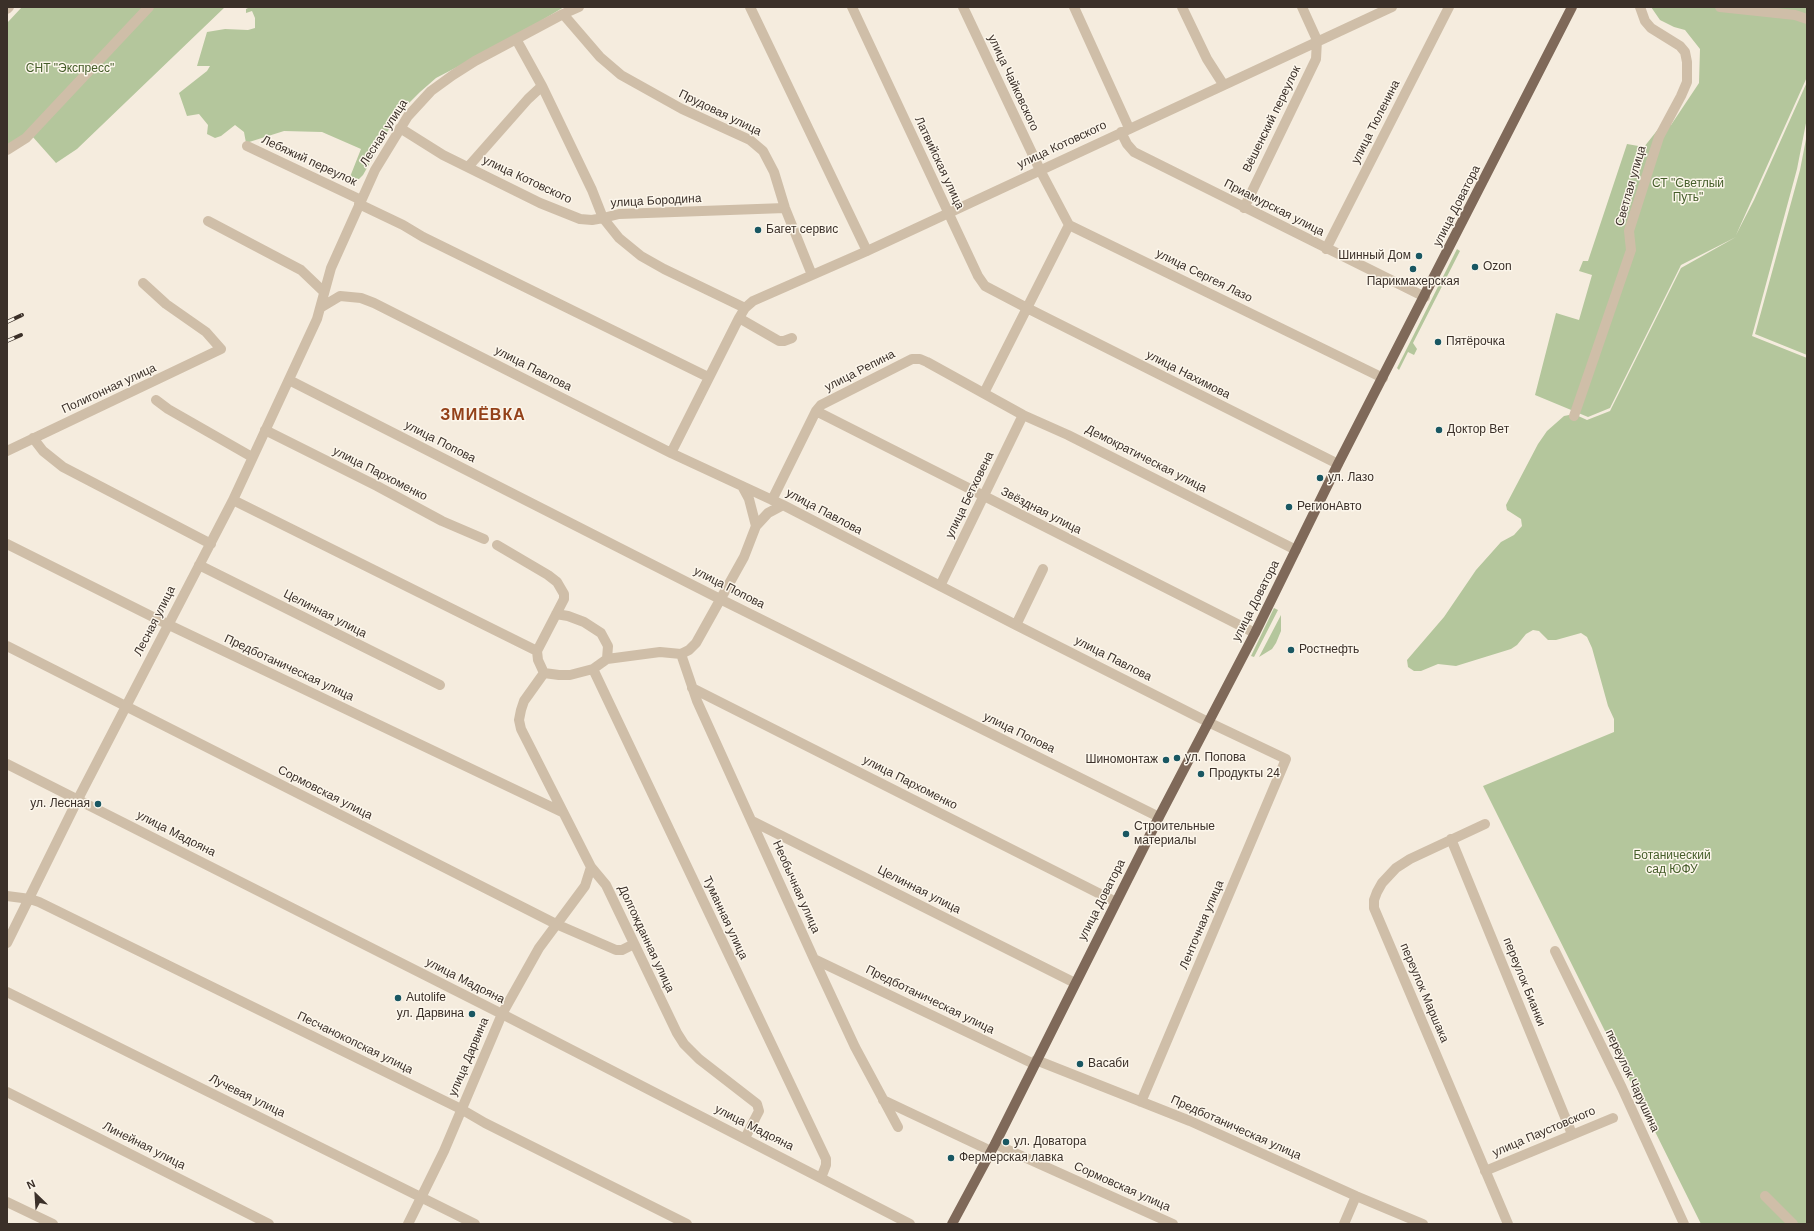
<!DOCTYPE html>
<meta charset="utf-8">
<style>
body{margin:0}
#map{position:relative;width:1814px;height:1231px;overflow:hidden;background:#f5ecde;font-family:Helvetica,sans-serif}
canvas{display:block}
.frame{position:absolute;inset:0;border:8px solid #3b3029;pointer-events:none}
.north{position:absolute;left:16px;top:1175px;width:40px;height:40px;-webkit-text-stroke:3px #fcf6eb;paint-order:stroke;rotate:335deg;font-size:11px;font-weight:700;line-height:16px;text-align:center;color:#3b3029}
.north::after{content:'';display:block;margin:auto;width:14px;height:18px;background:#3b3029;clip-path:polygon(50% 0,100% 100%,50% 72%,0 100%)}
</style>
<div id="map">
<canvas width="1814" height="1231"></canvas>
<div class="frame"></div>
<div class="north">N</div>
</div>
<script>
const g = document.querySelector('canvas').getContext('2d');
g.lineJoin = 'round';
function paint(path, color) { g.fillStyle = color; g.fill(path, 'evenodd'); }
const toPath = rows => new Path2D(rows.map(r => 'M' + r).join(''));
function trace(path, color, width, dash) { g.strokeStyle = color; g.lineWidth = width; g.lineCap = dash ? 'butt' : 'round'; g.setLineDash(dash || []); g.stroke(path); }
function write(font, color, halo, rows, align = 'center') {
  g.font = font + ' Helvetica,sans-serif'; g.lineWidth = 3; g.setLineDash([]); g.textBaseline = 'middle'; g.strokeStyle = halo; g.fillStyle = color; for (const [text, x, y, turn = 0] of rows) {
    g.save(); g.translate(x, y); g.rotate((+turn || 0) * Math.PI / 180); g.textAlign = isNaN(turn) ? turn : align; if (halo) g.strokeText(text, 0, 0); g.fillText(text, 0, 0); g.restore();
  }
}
const green = toPath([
 [22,7,225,7,77,149,56,163,32,136,7,152,7,23],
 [250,7,564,7,509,40,436,78,420,92,397,115,363,175,359,179,348,182,361,149,322,132,284,131,246,143,244,132,235,125,221,136,215,138,207,134,208,125,199,114,187,116,179,93,207,71,210,66,197,66,207,32,225,29,248,30,255,28,255,18,252,11,246,13,246,9],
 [1651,7,1807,7,1807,77,1736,235,1754,200,1807,82,1807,118,1797,169,1752,336,1807,358,1807,1224,1701,1224,1483,786,1614,732,1614,719,1608,706,1592,648,1587,637,1581,633,1556,640,1548,640,1539,631,1533,630,1526,634,1517,645,1511,649,1456,666,1438,664,1421,671,1414,671,1408,667,1407,660,1444,617,1476,570,1501,542,1514,535,1522,526,1521,519,1507,510,1506,505,1538,444,1547,431,1564,416,1574,414,1587,420,1610,411,1681,268,1736,237,1681,265,1610,408,1588,417,1535,395,1556,313,1579,320,1592,275,1579,271,1583,261,1588,261,1627,144,1644,147,1663,123,1671,125,1699,83,1700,49,1685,30,1674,27,1660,20],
 [1807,134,1807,355,1755,334,1800,170],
 [1457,249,1460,251,1413,343,1417,349,1414,355,1408,352,1399,370,1397,368],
 [1274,608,1278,610,1254,657,1251,656],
 [1281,615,1281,631,1276,643,1272,649,1259,657]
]);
const minor = toPath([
 [750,7,867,251],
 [852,7,978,276,985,286,1027,308,1338,464],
 [963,7,1040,170,1069,225,1383,378],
 [1074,7,1129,128],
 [1182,7,1207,59,1223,84],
 [1720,7,1795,15,1807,19],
 [7,9,9,7],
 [563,14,600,57,621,75,682,109,750,140,763,151,774,172,785,208,812,275],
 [516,39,542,86,592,190,603,218,619,214,785,208],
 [400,128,443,155,540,203,580,219,592,220,603,218,619,238,641,256,664,269,745,308],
 [1121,132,1127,144,1134,152,1425,297],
 [247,146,361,200],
 [7,150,26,138,149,7],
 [468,167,528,99,542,86],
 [359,204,403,225,423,237,708,377],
 [1244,208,1316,59,1317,40,1302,7],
 [208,221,301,270,324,292],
 [1326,249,1449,7],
 [320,308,340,296,361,298,374,303,671,453,783,505,1016,625,1208,722,1286,759,1141,1102],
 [739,318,779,341,784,341,792,338],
 [289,380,722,600,1159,817],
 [984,393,1069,225],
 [156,400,168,409,252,457],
 [816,411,1255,633],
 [1574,416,1631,250,1629,231,1659,137,1681,96,1687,82,1687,62,1685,52,1680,46,1651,28,1645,21,1640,7],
 [265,430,377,486,442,521,484,539],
 [33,438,43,451,63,467,211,544],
 [7,451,221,349,206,332,166,304,143,283],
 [671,453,739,318,745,308,753,301,867,251,1392,7],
 [233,500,537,651],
 [772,500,816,411,821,405,912,359,920,359,927,362,1023,415,1068,435,1296,550],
 [756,526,768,513,783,505],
 [7,544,167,624,562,812],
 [497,545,548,575,557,582,564,594,564,599,537,651,538,660,544,673],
 [199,565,440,685],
 [940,586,1023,415],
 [556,614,568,616,584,622,601,633,608,646,607,659],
 [1016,625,1043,569],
 [7,646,556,924,616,950,622,950,634,944],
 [681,654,660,652,607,659,593,669,570,675,559,675,544,673,524,701,521,710,519,720,521,729,591,867,606,885,677,1033,684,1044,699,1059,757,1104,759,1111,745,1138],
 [681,654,697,701,814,959,855,1047,898,1127],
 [681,654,689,650,696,643,744,557,756,526,749,499,742,486],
 [593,669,826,1159,826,1165,821,1178],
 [692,688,1116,902],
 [7,764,502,1014,910,1224],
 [752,821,1075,983],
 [1485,824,1410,859,1396,868,1382,883,1377,892,1374,900,1374,908,1508,1224],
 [1451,839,1572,1134],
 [7,896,30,899,39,902,461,1109,485,1123,687,1224],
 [7,943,78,799,233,500,317,319,331,268,375,170,408,116,431,91,453,75,475,61,563,14,579,7],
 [1555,951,1622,1088,1684,1224],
 [814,959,1034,1064],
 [7,992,475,1224],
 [1036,1060,1190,1121,1356,1196,1423,1224],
 [7,1092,269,1224],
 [883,1100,991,1151],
 [995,1144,1173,1224],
 [1485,1171,1613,1118],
 [1765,1196,1793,1224],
 [7,1202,53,1224],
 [408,1224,444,1151,502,1014,539,948,585,886,591,867],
 [1344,1224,1356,1196]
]);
const major = toPath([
 [952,1224,995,1144,1159,817,1255,633,1338,464,1572,7]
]);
const rail = toPath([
 [7,322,22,315],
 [7,341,21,335]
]);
const markers = [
 [758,230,4,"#195762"],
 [1419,256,4,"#195762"],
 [1475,267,4,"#195762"],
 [1413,269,4,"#195762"],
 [1438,342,4,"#195762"],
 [1439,430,4,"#195762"],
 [1320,478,4,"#195762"],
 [1289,507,4,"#195762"],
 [1291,650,4,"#195762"],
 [1177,758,4,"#195762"],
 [1166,760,4,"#195762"],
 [1201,774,4,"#195762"],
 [98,804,4,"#195762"],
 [1126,834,4,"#195762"],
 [398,998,4,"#195762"],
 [472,1014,4,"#195762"],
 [1080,1064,4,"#195762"],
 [1006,1142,4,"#195762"],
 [951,1158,4,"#195762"]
];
const parkNames = [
 ["СНТ \"Экспресс\"",70,69],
 ["СТ \"Светлый",1688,184],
 ["Путь\"",1688,198],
 ["Ботанический",1672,856],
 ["сад ЮФУ",1672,870]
];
const streetNames = [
 ["улица Чайковского",1013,83,65],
 ["Прудовая улица",720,113,26],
 ["Вёшенский переулок",1272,119,-64],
 ["улица Тюленина",1376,122,-63],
 ["Лесная улица",384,133,-57],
 ["улица Котовского",1062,145,-25],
 ["Лебяжий переулок",309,161,25],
 ["Латвийская улица",939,163,65],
 ["улица Котовского",527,180,25],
 ["Светлая улица",1631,186,-74],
 ["улица Бородина",656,201,-3],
 ["улица Доватора",1457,206,-63],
 ["Приамурская улица",1274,208,27],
 ["улица Сергея Лазо",1204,276,26],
 ["улица Павлова",533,369,27],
 ["улица Репина",860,371,-27],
 ["улица Нахимова",1188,375,27],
 ["Полигонная улица",109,389,-25],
 ["улица Попова",440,442,27],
 ["Демократическая улица",1146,459,27],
 ["улица Пархоменко",380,474,27],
 ["улица Бетховена",970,495,-64],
 ["Звёздная улица",1041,511,27],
 ["улица Павлова",824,512,28],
 ["улица Попова",729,588,27],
 ["улица Доватора",1256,601,-63],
 ["Целинная улица",325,614,27],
 ["Лесная улица",155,621,-63],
 ["улица Павлова",1113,659,27],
 ["Предботаническая улица",289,668,25],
 ["улица Попова",1019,733,26],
 ["улица Пархоменко",910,783,27],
 ["Сормовская улица",325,793,27],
 ["улица Мадояна",176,834,27],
 ["Необычная улица",796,887,66],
 ["Целинная улица",919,890,27],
 ["улица Доватора",1102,900,-63],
 ["Туманная улица",725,918,65],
 ["Ленточная улица",1202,925,-67],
 ["Долгожданная улица",646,939,65],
 ["улица Мадояна",465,981,27],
 ["переулок Бианки",1524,982,68],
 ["переулок Маршака",1424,993,67],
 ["Предботаническая улица",930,1000,26],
 ["Песчанокопская улица",355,1043,26],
 ["улица Дарвина",469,1057,-67],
 ["переулок Чарушина",1632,1081,65],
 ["Лучевая улица",247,1096,26],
 ["улица Мадояна",754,1128,27],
 ["Предботаническая улица",1236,1128,24],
 ["улица Паустовского",1544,1132,-23],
 ["Линейная улица",144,1146,27],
 ["Сормовская улица",1122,1187,24]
];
const poiNames = [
 ["Багет сервис",766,230],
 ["Шинный Дом",1411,256,"right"],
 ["Ozon",1483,267],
 ["Парикмахерская",1413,282,"center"],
 ["Пятёрочка",1446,342],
 ["Доктор Вет",1447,430],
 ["ул. Лазо",1328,478],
 ["РегионАвто",1297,507],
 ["Ростнефть",1299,650],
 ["ул. Попова",1185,758],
 ["Шиномонтаж",1158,760,"right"],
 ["Продукты 24",1209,774],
 ["ул. Лесная",90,804,"right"],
 ["Строительные",1134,827],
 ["материалы",1134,841],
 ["Autolife",406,998],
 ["ул. Дарвина",464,1014,"right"],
 ["Васаби",1088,1064],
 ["ул. Доватора",1014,1142],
 ["Фермерская лавка",959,1158]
];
const districtNames = [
 ["ЗМИЁВКА",483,416]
];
paint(green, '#b4c69c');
trace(minor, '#cfbea8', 10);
trace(major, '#7f6959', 10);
trace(rail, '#3b3029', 4);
trace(rail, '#fcf6eb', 2.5, [8]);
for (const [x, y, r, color] of markers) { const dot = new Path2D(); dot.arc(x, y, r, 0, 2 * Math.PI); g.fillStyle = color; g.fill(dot); trace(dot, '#fcf6eb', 1.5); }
write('12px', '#455d2a', '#fcf6eb', parkNames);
write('12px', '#3b3029', '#fcf6eb', streetNames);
write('12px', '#3b3029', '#fcf6eb', poiNames, 'left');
g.letterSpacing = '1px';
write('bold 16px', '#934119', '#fcf6eb', districtNames);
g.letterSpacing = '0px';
</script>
